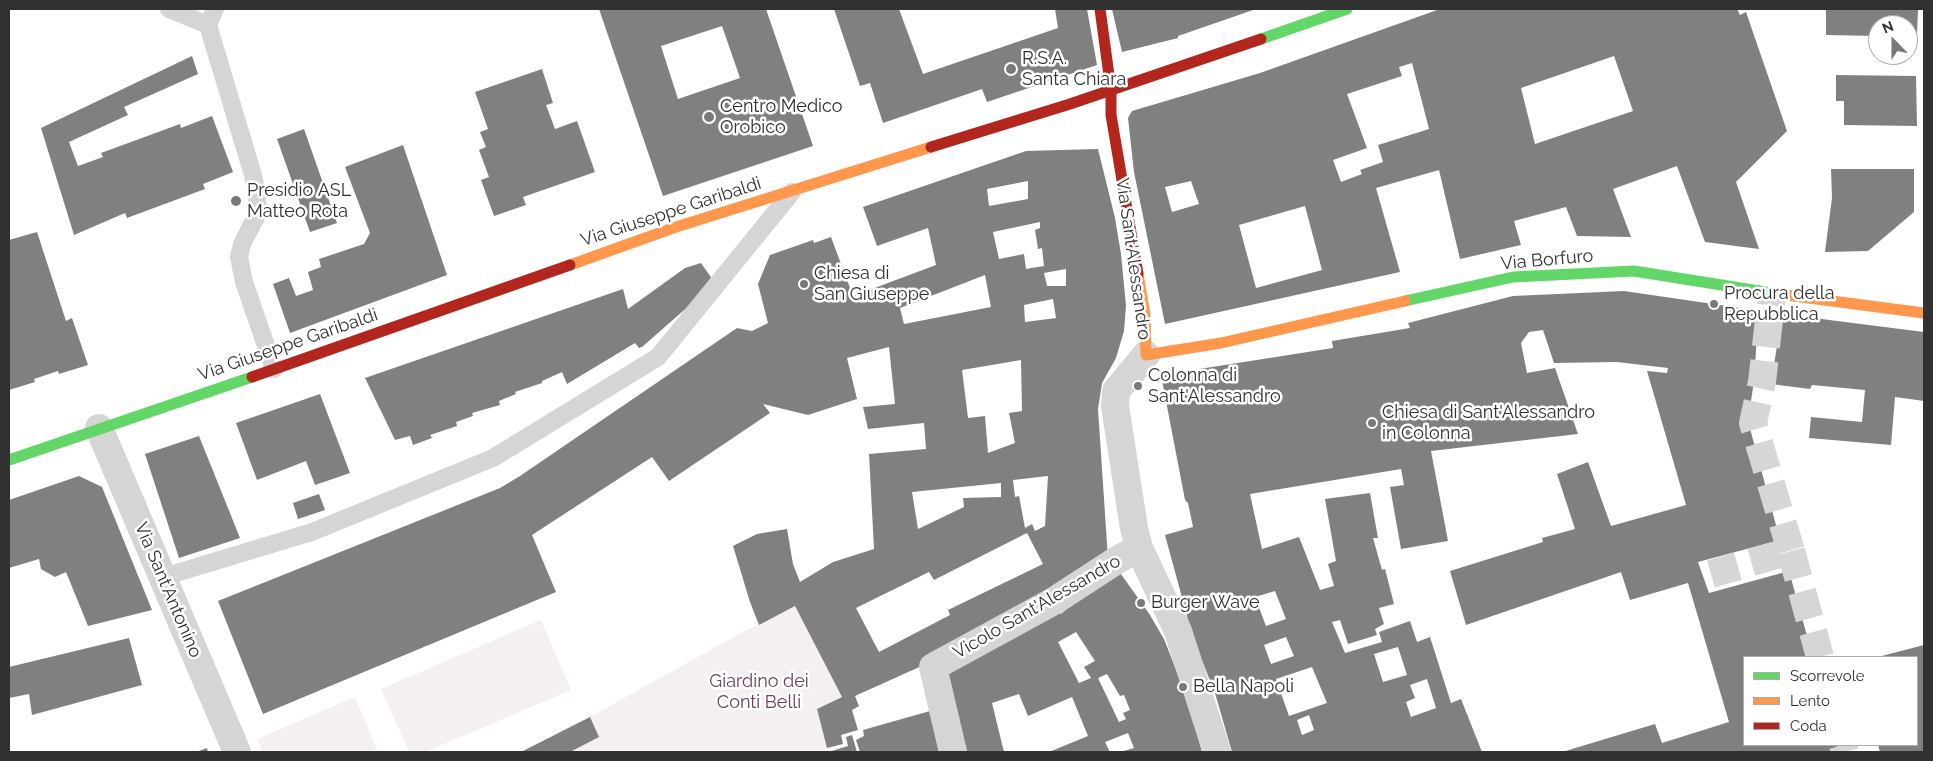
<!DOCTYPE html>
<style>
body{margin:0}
#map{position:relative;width:1933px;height:761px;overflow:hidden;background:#fff;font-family:Raleway,sans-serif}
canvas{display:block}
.frame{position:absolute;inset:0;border:10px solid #313131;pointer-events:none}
.legend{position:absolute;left:1743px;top:656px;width:175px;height:90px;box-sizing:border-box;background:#fff;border:1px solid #adadad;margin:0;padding:6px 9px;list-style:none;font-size:15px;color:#313131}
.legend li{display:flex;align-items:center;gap:10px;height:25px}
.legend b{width:25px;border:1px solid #adadad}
.north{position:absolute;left:1868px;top:15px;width:50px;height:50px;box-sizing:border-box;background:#fff;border:1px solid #adadad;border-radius:50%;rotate:338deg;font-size:14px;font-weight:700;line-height:20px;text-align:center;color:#313131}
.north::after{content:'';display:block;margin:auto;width:18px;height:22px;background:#797979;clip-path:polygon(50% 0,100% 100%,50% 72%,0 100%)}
</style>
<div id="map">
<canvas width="1933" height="761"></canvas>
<div class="frame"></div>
<ul class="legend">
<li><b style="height:6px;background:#63d668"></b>Scorrevole</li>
<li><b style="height:6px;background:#ff974d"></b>Lento</li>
<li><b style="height:6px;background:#b3261e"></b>Coda</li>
</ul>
<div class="north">N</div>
</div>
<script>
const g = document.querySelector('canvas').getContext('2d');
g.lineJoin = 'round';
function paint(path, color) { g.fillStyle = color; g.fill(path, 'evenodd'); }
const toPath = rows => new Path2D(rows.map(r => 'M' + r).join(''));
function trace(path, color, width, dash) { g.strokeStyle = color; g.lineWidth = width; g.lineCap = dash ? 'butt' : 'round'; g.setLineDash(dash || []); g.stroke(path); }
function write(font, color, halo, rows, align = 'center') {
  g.font = font + ' Raleway,sans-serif'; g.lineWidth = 5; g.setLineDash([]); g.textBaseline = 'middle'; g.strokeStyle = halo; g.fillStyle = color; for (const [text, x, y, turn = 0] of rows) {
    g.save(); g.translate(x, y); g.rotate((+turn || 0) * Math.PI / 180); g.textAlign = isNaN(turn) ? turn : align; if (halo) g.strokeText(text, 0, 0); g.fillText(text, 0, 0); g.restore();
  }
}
const green = toPath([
 [795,606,842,697,817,709,827,748,824,749,825,752,521,752,590,717,741,633],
 [541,620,571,690,425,752,409,752,381,689],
 [355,697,377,749,370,752,263,752,257,739]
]);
const building = toPath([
 [599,9,766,9,813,146,663,196],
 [722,26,740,78,678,99,661,46],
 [834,9,899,9,923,74,1058,28,1055,9,1087,9,1097,65,987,102,982,89,883,123,870,83,860,86],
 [1112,9,1256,9,1178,36,1178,38,1122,52],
 [1440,9,1737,9,1740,15,1746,12,1787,131,1736,182,1759,249,1705,242,1677,166,1613,189,1631,237,1577,236,1566,207,1514,221,1521,245,1460,259,1439,170,1376,188,1400,272,1165,324,1134,172,1128,118,1132,111,1260,73],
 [1614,56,1633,111,1535,144,1521,88],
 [1412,63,1429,129,1378,145,1383,162,1360,170,1362,174,1341,182,1333,160,1367,148,1347,94,1402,76,1399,67],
 [1191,181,1199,204,1172,212,1165,187],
 [1305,206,1322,270,1256,288,1239,225],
 [1826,9,1918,9,1917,36,1908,36,1908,25,1878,25,1878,36,1826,35],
 [192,56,198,74,124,107,128,115,69,142,78,166,103,157,101,153,180,124,181,128,212,116,233,172,203,184,205,189,127,218,125,213,74,235,41,128],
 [542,69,553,103,546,105,555,129,577,121,595,172,523,197,526,205,494,216,481,180,489,177,479,150,486,147,480,132,488,129,475,92],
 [1836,75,1916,76,1917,126,1844,125,1844,101,1836,101],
 [304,129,337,223,310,232,277,139],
 [403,145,447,275,290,333,273,284,289,278,296,296,313,290,308,272,321,267,319,259,364,244,370,233,345,167],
 [1098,149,1115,218,1121,254,1126,306,1124,331,1116,358,1102,383,1098,409,1108,559,926,664,855,696,859,706,852,710,858,730,841,735,843,744,827,748,817,709,842,697,795,606,759,625,750,602,733,546,757,534,787,529,793,564,800,582,833,562,874,549,869,454,926,449,924,423,868,429,863,407,895,404,889,347,847,358,857,399,808,415,763,404,770,413,669,481,652,457,532,535,556,592,263,714,218,601,500,488,520,476,737,328,752,331,768,323,758,284,770,255,813,240,814,243,831,237,853,296,936,265,928,228,877,246,863,207,1026,151],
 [1028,181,1028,199,989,206,987,189],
 [1040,222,1040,228,1035,230,1038,249,1042,248,1044,266,1026,269,1024,254,999,259,993,232],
 [1066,269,1066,286,1047,286,1044,273],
 [985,275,991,307,904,324,900,308],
 [1053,299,1056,318,1025,322,1024,305],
 [1021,360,1022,411,1009,413,1015,443,988,453,985,416,968,418,962,370],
 [1048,476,1045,526,1035,531,1032,524,1025,528,1019,496,1015,497,1013,480],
 [1001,483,1001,497,963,498,964,507,918,529,912,492],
 [1027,533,1043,564,948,610,950,615,879,652,856,608,929,572,934,580],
 [1831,169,1914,169,1914,212,1868,251,1825,252,1832,198],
 [37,232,66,321,72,318,88,365,59,374,58,371,34,379,35,382,9,390,9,240],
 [701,263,715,283,642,347,639,348,635,343,567,384,562,372,542,381,542,383,515,392,516,394,499,401,500,405,472,413,473,416,456,422,457,426,430,435,432,438,413,445,410,436,395,440,365,378,623,289,628,309,685,268],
 [1624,291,1761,311,1758,321,1754,381,1748,421,1780,540,1698,562,1709,593,1789,571,1809,643,1812,657,1744,657,1744,745,1837,745,1839,752,1562,752,1655,724,1662,743,1729,722,1688,583,1630,600,1621,572,1466,625,1450,571,1543,542,1542,538,1575,529,1557,474,1588,462,1611,526,1686,505,1647,371,1667,373,1668,368,1617,362,1554,363,1543,330,1529,332,1521,343,1527,373,1555,368,1578,434,1431,451,1448,541,1401,549,1390,487,1404,485,1401,469,1250,494,1262,549,1299,537,1320,590,1334,586,1328,564,1336,561,1325,499,1370,493,1378,538,1373,538,1382,570,1385,569,1394,604,1379,608,1384,624,1375,629,1377,635,1348,644,1340,620,1332,622,1345,653,1382,642,1379,632,1410,621,1417,642,1430,637,1451,703,1461,699,1482,752,1232,752,1215,693,1193,638,1165,535,1193,527,1188,503,1185,500,1161,375,1333,348,1332,341,1410,328,1408,323,1513,296],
 [1275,591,1286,619,1266,626,1255,597],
 [1286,637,1294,656,1271,664,1264,645],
 [1398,647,1407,675,1383,682,1374,654],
 [1312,667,1327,703,1289,716,1276,679],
 [1427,679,1436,708,1411,717,1406,702,1415,698,1410,685],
 [1309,715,1314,730,1302,735,1297,720],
 [1782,314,1924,332,1924,401,1895,397,1891,445,1809,438,1811,417,1862,422,1865,390,1812,385,1810,389,1771,384],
 [320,394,350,473,315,485,306,461,257,480,236,423],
 [199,436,240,538,179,558,145,454],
 [79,476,102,487,152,610,88,626,66,572,55,577,41,569,39,559,9,568,9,500],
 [319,494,325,510,298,519,293,503],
 [1116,567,1150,615,1164,639,1188,700,1202,752,1120,752,1134,748,1128,733,1105,742,1110,752,1049,752,1088,736,1072,697,1028,716,1019,694,992,703,1004,752,963,752,943,681,951,665,1057,607,1061,614,1085,591],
 [1076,632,1095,661,1084,667,1091,678,1079,683,1058,642],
 [1107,674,1120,696,1124,695,1130,710,1123,713,1126,719,1119,722,1098,678],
 [129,638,142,685,32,715,29,694,9,698,9,667],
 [1924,645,1924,752,1880,752,1878,745,1917,745,1917,657,1878,657],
 [937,709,948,752,860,752,856,740,864,736,863,730],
 [590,717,599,737,570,752,521,752],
 [852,735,857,752,828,752,848,746,846,737],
 [207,748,208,752,196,752]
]);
const streetTunnel = toPath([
 [1791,551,1820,657],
 [1711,574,1791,551,1753,423,1762,382,1772,293],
 [1843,745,1845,752]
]);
const lane = toPath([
 [169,9,208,25],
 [215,9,208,25,253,175,257,196,258,213,242,244,239,257,244,282,274,369],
 [163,577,312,532,493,458,658,357,792,192]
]);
const street = toPath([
 [1146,355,1116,391,1115,406,1134,528,1139,548,1178,631,1217,752],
 [99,428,237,752],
 [953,752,933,667,1054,601,1117,560,1139,548]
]);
const fast = toPath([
 [1261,39,1347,9],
 [1405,301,1513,277,1634,271,1778,294],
 [9,460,252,377]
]);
const slow = toPath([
 [570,265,676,227,931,147],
 [1138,274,1145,315,1146,355,1221,343,1405,301],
 [1778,294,1924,313]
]);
const jam = toPath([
 [1100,9,1111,90,1111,115,1138,274],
 [931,147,1070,104,1261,39],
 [252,377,570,265]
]);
const markers = [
 [1011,69,6,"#797979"],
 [709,117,6,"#797979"],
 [236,201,6,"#797979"],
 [804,284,5,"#797979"],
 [1714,304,5,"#797979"],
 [1138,386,5,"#797979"],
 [1372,423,5,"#797979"],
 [1141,603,5,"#797979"],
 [1183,687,5,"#797979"]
];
const poiNames = [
 ["R.S.A.",1022,59],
 ["Santa Chiara",1022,80],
 ["Centro Medico",720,107],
 ["Orobico",720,128],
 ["Presidio ASL",247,191],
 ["Matteo Rota",247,212],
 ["Chiesa di",814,274],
 ["San Giuseppe",814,295],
 ["Procura della",1724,294],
 ["Repubblica",1724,315],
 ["Colonna di",1148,376],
 ["Sant'Alessandro",1148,397],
 ["Chiesa di Sant'Alessandro",1382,413],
 ["in Colonna",1382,434],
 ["Burger Wave",1151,603],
 ["Bella Napoli",1193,687]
];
const streetNames = [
 ["Via Giuseppe Garibaldi",671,212,-18],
 ["Via Sant'Alessandro",1133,259,82],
 ["Via Borfuro",1547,260,-5],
 ["Via Giuseppe Garibaldi",288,345,-19],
 ["Via Sant'Antonino",168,590,67],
 ["Vicolo Sant'Alessandro",1037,607,-30]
];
const parkNames = [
 ["Giardino dei",759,682],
 ["Conti Belli",759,703]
];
paint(green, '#f5eef3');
paint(building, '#808080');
trace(streetTunnel, '#d6d6d6', 28, [28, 14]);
trace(lane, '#d5d5d5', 18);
trace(street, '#d5d5d5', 28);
trace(fast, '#63d668', 11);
trace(slow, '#ff974d', 11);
trace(jam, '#b3261e', 11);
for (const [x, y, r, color] of markers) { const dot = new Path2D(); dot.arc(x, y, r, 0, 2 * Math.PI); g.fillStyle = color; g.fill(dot); trace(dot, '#fff', 2); }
write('18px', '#313131', '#fff', poiNames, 'left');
write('18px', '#313131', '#fff', streetNames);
write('18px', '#6b405d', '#fff', parkNames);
</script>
